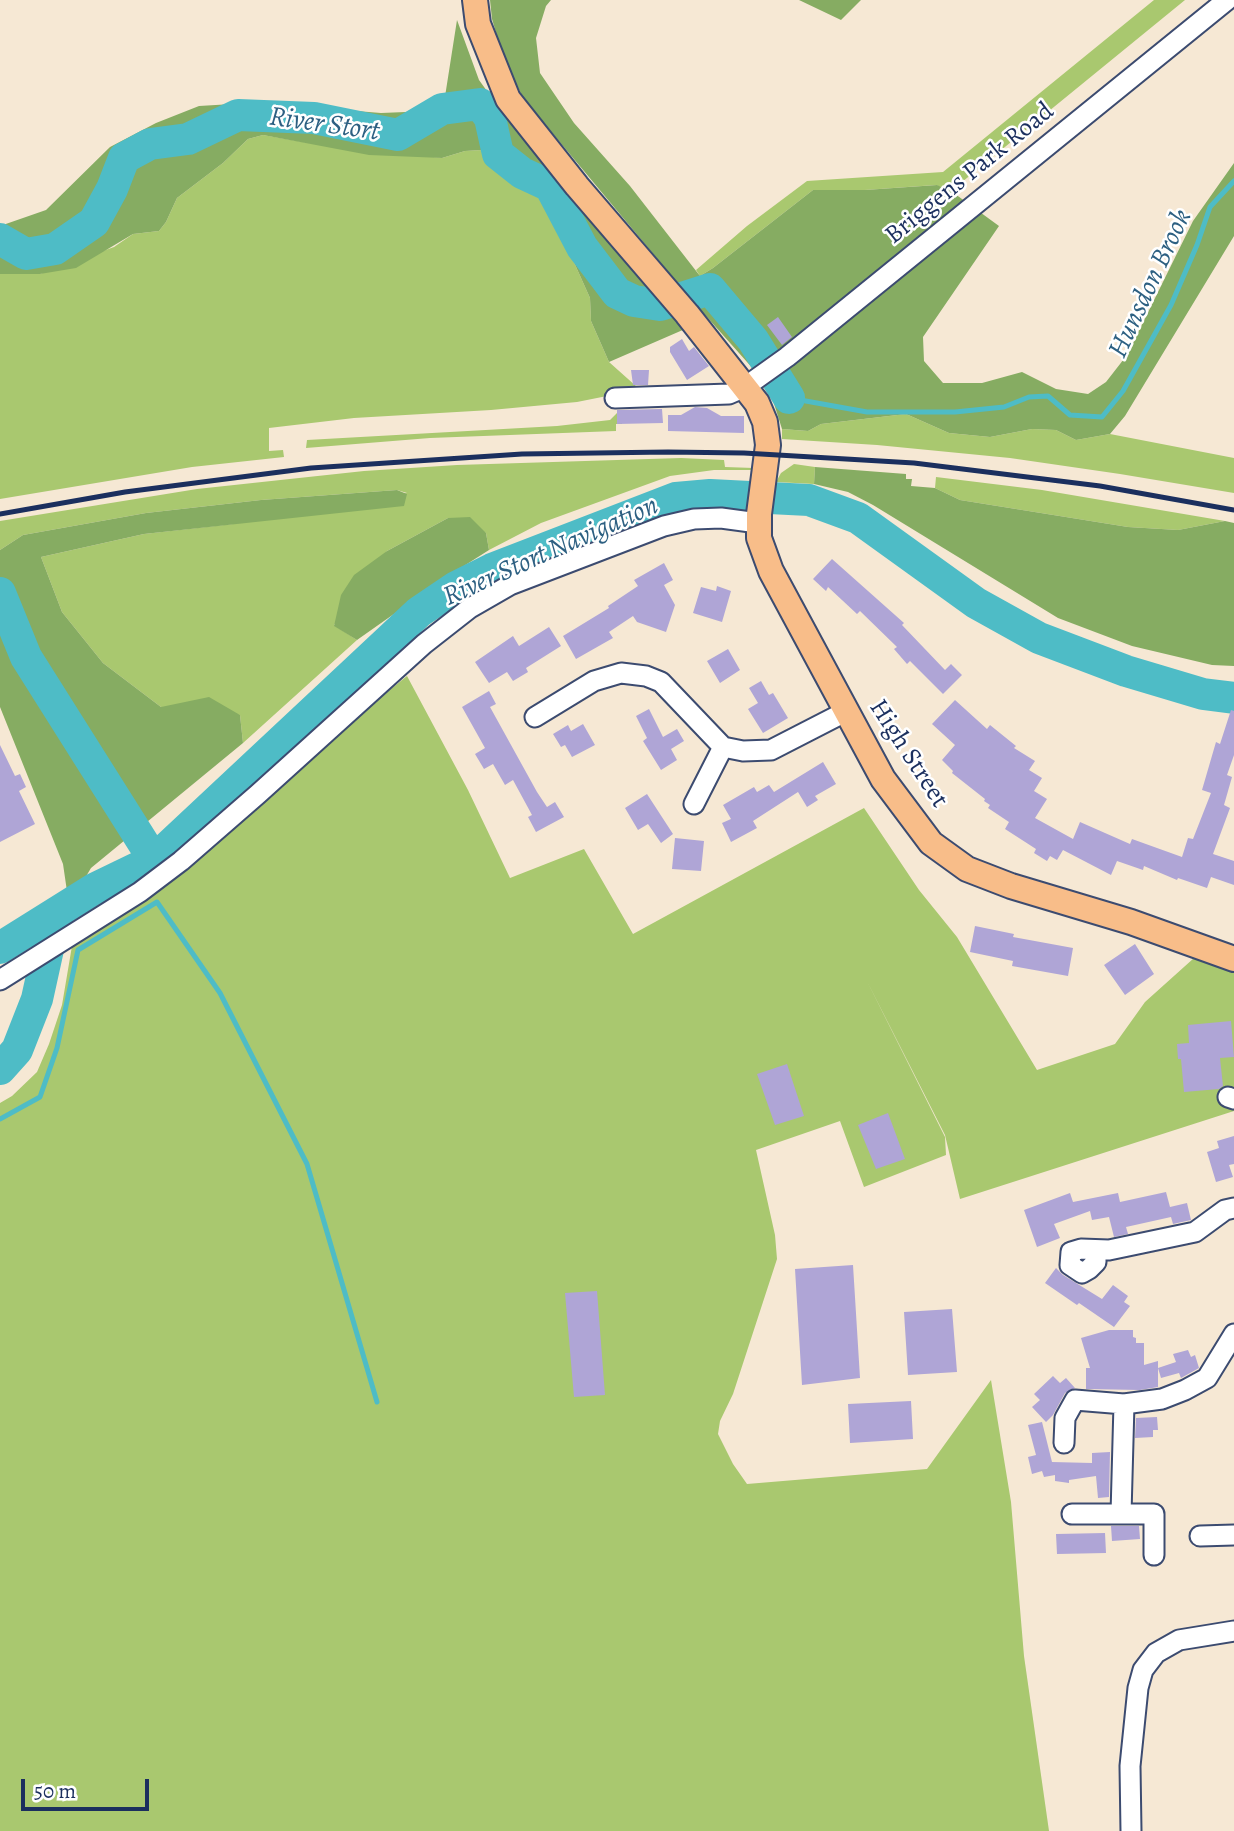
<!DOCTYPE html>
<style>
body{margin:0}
#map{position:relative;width:1234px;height:1831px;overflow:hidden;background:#f6e8d4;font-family:Alegreya,serif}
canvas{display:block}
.scale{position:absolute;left:21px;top:1779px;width:128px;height:32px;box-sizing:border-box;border:4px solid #1b2f5e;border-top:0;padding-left:9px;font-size:21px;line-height:24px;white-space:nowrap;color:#1b2f5e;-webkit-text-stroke:5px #fff;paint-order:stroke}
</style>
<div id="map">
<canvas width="1234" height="1831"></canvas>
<div class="scale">50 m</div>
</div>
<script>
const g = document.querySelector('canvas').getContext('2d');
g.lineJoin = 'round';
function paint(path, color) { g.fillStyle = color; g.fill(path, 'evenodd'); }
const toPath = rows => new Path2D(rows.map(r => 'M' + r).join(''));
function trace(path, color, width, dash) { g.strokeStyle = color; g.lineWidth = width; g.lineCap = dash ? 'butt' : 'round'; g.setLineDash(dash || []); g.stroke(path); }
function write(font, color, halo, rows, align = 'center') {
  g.font = font + ' Alegreya,serif'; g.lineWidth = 5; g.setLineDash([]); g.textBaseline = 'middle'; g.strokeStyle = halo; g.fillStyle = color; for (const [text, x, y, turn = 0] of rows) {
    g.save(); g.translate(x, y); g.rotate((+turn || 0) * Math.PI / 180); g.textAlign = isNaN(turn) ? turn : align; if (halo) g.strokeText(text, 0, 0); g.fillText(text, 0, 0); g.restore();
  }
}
const green = toPath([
 [1154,0,1185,0,951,191,936,185,865,190,813,190,713,268,700,276,696,270,747,226,807,181,943,172],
 [263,135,309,143,442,158,465,151,482,150,499,161,540,195,555,220,590,298,591,321,609,362,637,387,617,394,577,402,491,410,354,418,269,428,269,451,283,450,284,457,192,467,0,499,0,274,40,274,114,247,133,234,159,231,166,222,177,198,223,163,248,139],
 [617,413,622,413,622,424,616,424,616,431,430,438,306,448,307,440,557,426,610,420],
 [906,414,949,433,990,437,1032,429,1056,430,1076,440,1110,434,1234,458,1234,493,1120,474,1010,458,877,445,782,439,782,429,808,431,821,424],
 [681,458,724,460,725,467,754,468,753,470,714,470,670,476,541,523,489,550,486,533,448,518,387,551,334,625,357,640,243,743,240,715,161,707,103,663,62,612,41,557,144,534,233,524,407,493,397,490,261,500,146,513,23,535,0,550,0,521,197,489,364,471,457,465],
 [794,464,815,467,814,484,776,482,781,473],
 [936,477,1042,490,1225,521,1178,530,1128,527,960,500,935,488],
 [407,676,468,790,510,878,584,849,633,934,864,808,919,890,957,937,1037,1070,1115,1044,1145,1002,1194,958,1234,970,1234,1111,960,1199,945,1135,868,983,945,1137,946,1155,864,1187,840,1121,756,1150,775,1235,777,1259,733,1394,720,1421,718,1434,733,1464,747,1484,927,1469,991,1380,1011,1502,1024,1656,1049,1831,0,1831,0,1103,12,1096,37,1072,49,1044,62,1005,72,946]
]);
const forest = toPath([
 [490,0,551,0,546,6,536,38,540,73,574,123,630,186,700,276,713,268,813,190,865,190,937,185,951,191,999,226,923,337,924,361,943,383,982,383,1022,372,1056,389,1088,394,1106,382,1127,355,1193,221,1234,163,1234,236,1125,416,1110,434,1076,440,1056,430,1032,429,990,437,949,433,906,414,821,424,808,431,782,429,771,394,755,371,690,298,523,98,503,56,492,19],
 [799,0,861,0,841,20],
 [457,20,479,80,510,123,692,326,609,362,591,321,590,298,555,220,540,195,499,161,482,150,465,151,442,158,369,155,263,135,248,139,223,163,177,198,166,222,159,231,133,234,76,268,40,274,0,274,0,226,46,210,110,147,156,123,199,106,282,101,332,109,381,113,430,111,444,103],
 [815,467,906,474,906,479,912,479,911,486,935,488,960,500,1128,527,1178,530,1225,521,1234,523,1234,666,1212,665,1132,646,1058,618,873,505,848,492,814,484],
 [397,490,407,494,404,506,144,534,41,557,62,612,103,663,161,707,209,697,240,715,243,743,91,868,69,905,63,864,0,707,0,550,23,535,146,513,261,500],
 [470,517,486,533,489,550,445,578,357,640,334,626,341,595,354,575,387,551,448,518]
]);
const stream = toPath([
 [789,398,867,412,955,412,1004,407,1029,397,1048,396,1070,415,1102,417,1123,391,1171,305,1197,245,1210,207,1234,181],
 [0,1119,40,1097,57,1048,78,950,157,902,220,993,307,1164,377,1402]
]);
const river = toPath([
 [0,239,26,254,55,249,94,222,112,189,124,158,150,144,188,139,238,115,314,118,398,135,442,109,480,104,490,118,498,154,522,173,550,186,582,247,617,293,634,301,660,305,710,289,753,340,789,398],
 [0,593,26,657,154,860],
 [0,948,94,889,154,860,419,612,456,587,492,569,676,498,710,495,809,500,858,518,976,603,1039,638,1126,671,1203,694,1234,698],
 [0,1069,17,1050,37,999,52,931,57,924]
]);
const building = toPath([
 [778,317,792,337,782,345,767,325],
 [682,339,689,351,694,347,709,366,687,380,670,352,670,347],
 [631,370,649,370,648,385,633,385],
 [695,407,707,408,721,416,744,416,744,433,668,431,668,415,681,415],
 [662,409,663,423,617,424,617,410],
 [832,559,904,623,902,625,945,670,951,664,962,675,943,694,910,661,907,664,894,649,897,647,860,611,857,614,828,587,826,591,813,579],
 [664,563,673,580,664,585,675,605,666,632,637,622,633,616,609,632,613,638,576,659,563,636,609,608,608,606,638,586,634,580],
 [717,586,731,591,722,622,693,613,701,587,716,591],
 [549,627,561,646,526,668,528,672,513,681,507,672,489,683,475,662,513,636,519,646],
 [728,649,740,670,720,683,707,661],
 [761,681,769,695,773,693,788,718,763,733,748,709,758,703,749,688],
 [489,691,496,704,490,707,537,792,547,807,555,802,564,817,536,832,528,817,532,815,513,780,505,785,493,764,484,769,475,754,485,748,462,707],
 [955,700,987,729,990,725,1016,746,1014,748,1035,761,1029,770,1042,778,1034,791,1047,799,1035,818,1073,839,1080,822,1130,844,1132,839,1182,857,1188,838,1193,839,1211,793,1202,790,1216,742,1220,744,1231,710,1234,711,1234,755,1227,775,1232,777,1224,805,1230,808,1213,854,1234,861,1234,885,1211,877,1207,888,1178,878,1177,880,1144,866,1143,870,1117,861,1111,875,1063,850,1057,860,1050,856,1047,861,1034,853,1036,849,1005,829,1009,822,988,808,990,805,984,801,985,799,952,773,953,771,942,760,955,745,932,724],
 [649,709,663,737,677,729,684,741,671,749,677,760,661,770,643,741,647,738,636,716],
 [583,724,595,745,572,757,565,745,561,747,553,734,568,725,571,731],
 [0,745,15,776,20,774,26,787,19,791,35,824,0,842],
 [823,762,836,784,815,796,818,800,807,807,798,792,753,821,757,828,731,842,722,823,731,819,723,805,754,787,757,792,769,785,774,792],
 [647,794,673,834,661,843,648,824,638,830,625,808],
 [675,838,704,841,701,871,672,869],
 [975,926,1014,934,1013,937,1073,948,1068,976,1012,966,1013,961,970,952],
 [1135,944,1154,974,1125,995,1104,965],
 [1231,1021,1234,1057,1220,1058,1223,1086,1219,1089,1184,1092,1181,1059,1178,1059,1177,1044,1189,1043,1188,1025],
 [787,1064,804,1116,775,1125,757,1074],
 [888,1113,905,1159,876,1169,858,1125],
 [1234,1136,1234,1164,1229,1165,1233,1177,1216,1182,1207,1152,1219,1148,1217,1141],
 [1166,1192,1170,1207,1187,1203,1191,1220,1173,1224,1171,1217,1126,1227,1128,1234,1114,1237,1109,1217,1092,1220,1090,1211,1054,1224,1060,1238,1037,1247,1024,1210,1070,1193,1073,1202,1118,1193,1120,1202],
 [853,1265,860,1378,802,1385,795,1269],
 [1056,1268,1063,1275,1102,1299,1113,1285,1128,1296,1124,1302,1130,1306,1114,1327,1079,1303,1077,1305,1045,1283],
 [597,1291,605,1395,574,1397,565,1293],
 [952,1309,957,1372,908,1375,904,1312],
 [1109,1330,1133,1330,1133,1337,1136,1338,1136,1343,1144,1343,1144,1365,1158,1361,1158,1387,1140,1390,1086,1389,1086,1368,1090,1368,1081,1338],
 [1188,1350,1191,1357,1195,1355,1199,1368,1181,1378,1179,1373,1161,1378,1158,1368,1176,1362,1173,1354],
 [1053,1376,1060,1383,1066,1378,1075,1388,1065,1393,1053,1415,1046,1422,1032,1407,1040,1400,1034,1394],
 [911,1401,913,1439,850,1443,848,1404],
 [1157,1417,1158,1430,1153,1430,1153,1437,1135,1438,1136,1418],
 [1042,1422,1052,1462,1092,1463,1092,1453,1110,1452,1109,1497,1098,1498,1096,1476,1069,1480,1069,1483,1055,1481,1055,1475,1044,1477,1042,1471,1032,1474,1028,1457,1036,1455,1028,1425],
 [1111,1526,1139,1526,1140,1539,1112,1541],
 [1105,1533,1106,1553,1057,1554,1056,1534]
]);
const minor = toPath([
 [615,398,729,394,745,387,787,357,1227,0],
 [535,717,594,681,621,673,646,676,661,682,723,747,743,751,771,750,845,712],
 [694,804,723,747],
 [0,980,140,892,181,861,258,794,424,644,470,608,510,585,664,526,694,519,721,518,758,523],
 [1228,1097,1234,1099],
 [1096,1250,1096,1262,1089,1269,1082,1273,1070,1265,1071,1252,1081,1249,1109,1250,1195,1232,1225,1210,1234,1208],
 [1064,1443,1065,1418,1075,1400,1124,1404,1162,1399,1185,1390,1207,1378,1234,1334],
 [1072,1514,1154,1514,1154,1555],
 [1121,1514,1124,1404],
 [1200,1536,1234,1535],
 [1131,1831,1130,1766,1138,1688,1143,1670,1156,1653,1179,1640,1234,1631]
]);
const major = toPath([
 [475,0,478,24,508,99,577,186,687,314,757,403,765,422,768,445,759,514,759,538,771,571,883,779,931,843,967,869,1011,886,1131,922,1234,959]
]);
const rail = toPath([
 [0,514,125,492,311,468,522,454,668,452,744,453,914,463,1100,486,1234,510]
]);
const streetNames = [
 ["Briggens Park Road",970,174,-39],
 ["High Street",908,754,57]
];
const waterNames = [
 ["River Stort",324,125,8],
 ["Hunsdon Brook",1151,284,-65],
 ["River Stort Navigation",551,552,-24]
];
paint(green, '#a9c86f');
paint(forest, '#86ac62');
trace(stream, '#4ebcc6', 5);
trace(river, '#4ebcc6', 32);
paint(building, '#afa5d6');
trace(minor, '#3c4b70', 23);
trace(major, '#3c4b70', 28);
trace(minor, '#fff', 19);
trace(major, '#f8bd89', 24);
trace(rail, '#1b2f5e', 5);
write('26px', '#1b2f5e', '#fff', streetNames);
write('italic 28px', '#2d6082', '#fff', waterNames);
</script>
